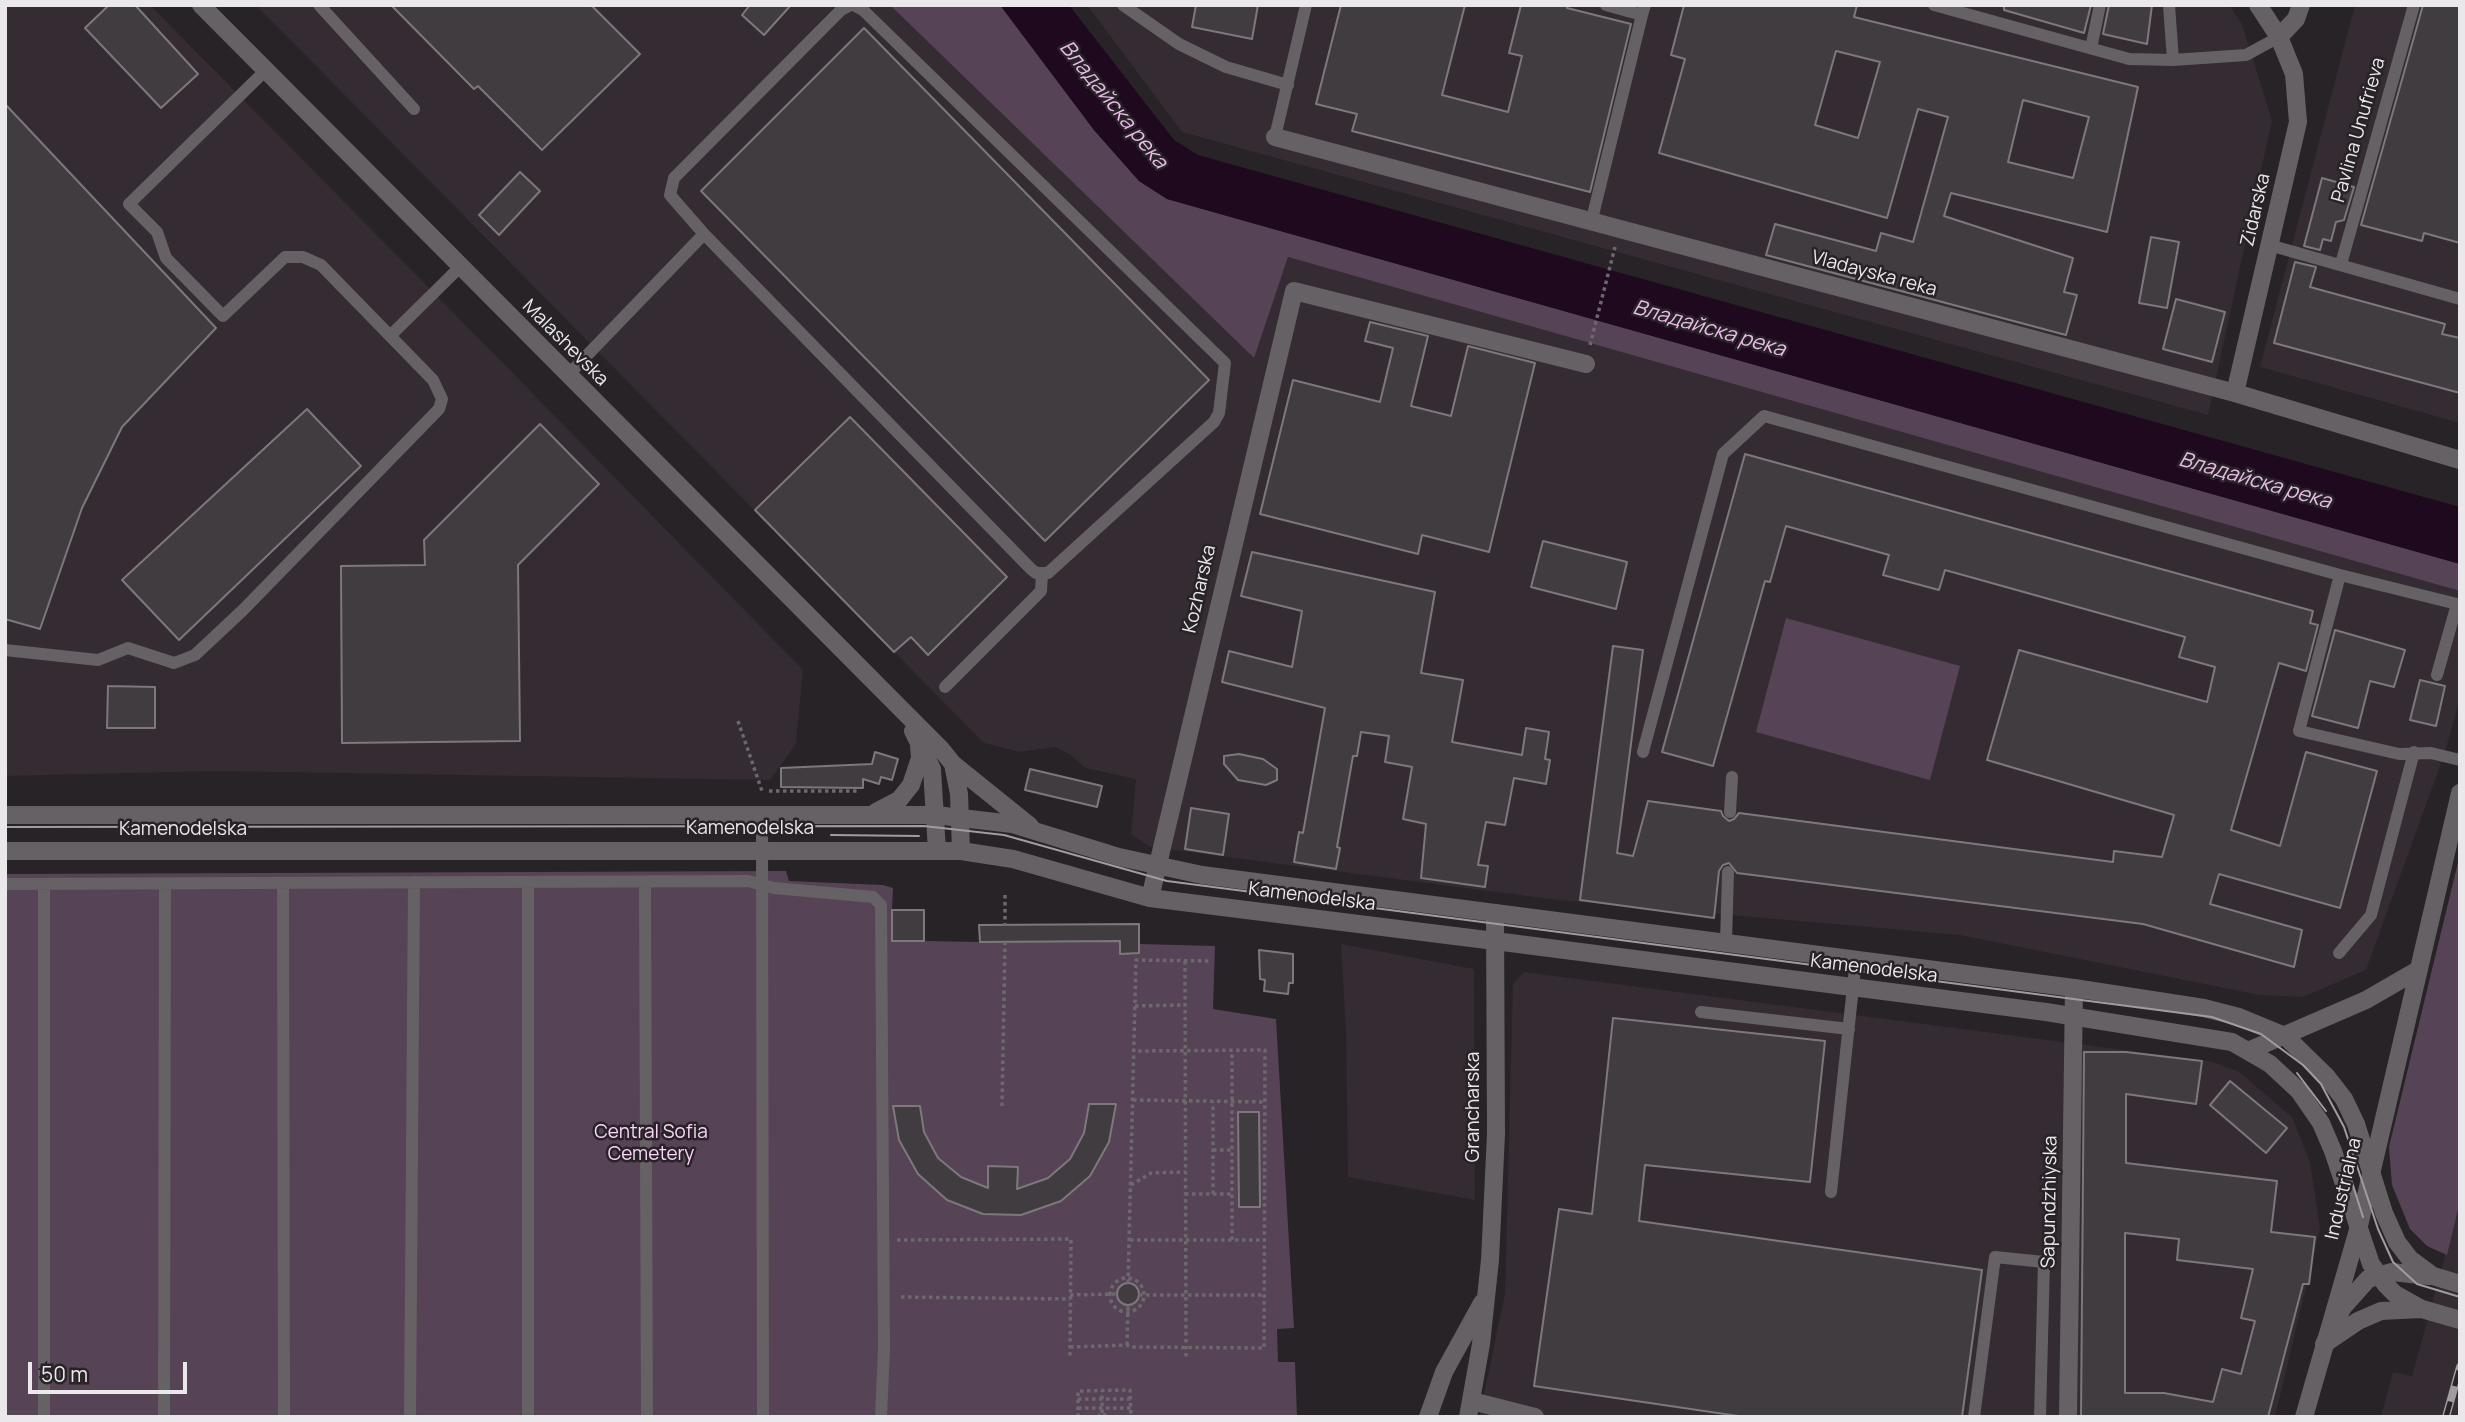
<!DOCTYPE html>
<meta charset="utf-8">
<style>
body{margin:0}
#map{position:relative;width:2465px;height:1422px;overflow:hidden;background:#272327;font-family:Manrope,sans-serif}
canvas{display:block}
.frame{position:absolute;inset:0;border:7px solid #ebe8eb;pointer-events:none}
.scale{position:absolute;left:28px;top:1362px;width:159px;height:32px;box-sizing:border-box;border:4px solid #ebe8eb;border-top:0;padding-left:9px;font-size:21px;line-height:24px;white-space:nowrap;color:#ebe8eb;-webkit-text-stroke:5px #272327;paint-order:stroke}
</style>
<div id="map">
<canvas width="2465" height="1422"></canvas>
<div class="frame"></div>
<div class="scale">50 m</div>
</div>
<script>
const g = document.querySelector('canvas').getContext('2d');
g.lineJoin = 'round';
function paint(path, color) { g.fillStyle = color; g.fill(path, 'evenodd'); }
const toPath = rows => new Path2D(rows.map(r => 'M' + r).join(''));
function trace(path, color, width, dash) { g.strokeStyle = color; g.lineWidth = width; g.lineCap = dash ? 'butt' : 'round'; g.setLineDash(dash || []); g.stroke(path); }
function write(font, color, halo, rows, align = 'center') {
  g.font = font + ' Manrope,sans-serif'; g.lineWidth = 5; g.setLineDash([]); g.textBaseline = 'middle'; g.strokeStyle = halo; g.fillStyle = color; for (const [text, x, y, turn = 0] of rows) {
    g.save(); g.translate(x, y); g.rotate((+turn || 0) * Math.PI / 180); g.textAlign = isNaN(turn) ? turn : align; if (halo) g.strokeText(text, 0, 0); g.fillText(text, 0, 0); g.restore();
  }
}
const built = toPath([
 [5,5,150,5,508,368,803,670,796,744,770,780,216,771,5,776],
 [256,5,890,5,1253,357,1288,257,2460,591,2460,699,2444,755,2366,970,2303,997,2259,995,1960,935,1558,900,1150,847,1131,834,1136,779,1085,768,1071,755,1055,747,1020,752,984,743],
 [1087,5,2229,5,2242,24,2272,120,2208,415,1182,132],
 [2355,5,2460,5,2460,423,2260,367],
 [1341,944,1474,969,1475,1200,1348,1177,1346,1031],
 [1524,972,2209,1061,2238,1071,2292,1117,2310,1162,2320,1228,2275,1417,1479,1417,1505,1294,1513,984],
 [2460,1201,2460,1417,2381,1417,2393,1372,2412,1376]
]);
const green = toPath([
 [890,5,1000,5,1094,130,1139,181,1167,199,2460,564,2460,591,1288,257,1254,358],
 [1786,618,1960,666,1930,780,1756,732],
 [2460,854,2460,1201,2447,1255,2427,1246,2410,1229,2392,1185,2389,1147],
 [786,871,789,881,883,885,893,888,892,910,924,910,925,941,979,942,979,925,1139,924,1139,944,1215,946,1213,1009,1276,1019,1294,1328,1277,1329,1278,1362,1295,1362,1297,1417,5,1417,5,874]
]);
const water = toPath([
 [1000,5,1069,5,1174,140,1198,155,2460,507,2460,564,1167,199,1139,181,1094,130]
]);
const building = toPath([
 [109,5,135,5,198,74,161,108,85,28,109,5],
 [391,5,591,5,640,54,542,150,478,86,474,89,391,5],
 [750,5,791,5,764,35,742,15,750,5],
 [1196,5,1258,5,1252,39,1192,27,1196,5],
 [1341,5,1465,5,1442,95,1508,112,1522,56,1509,53,1521,5,1568,5,1567,8,1631,24,1590,192,1352,131,1357,114,1316,104,1341,5],
 [1684,5,1857,5,1854,17,2138,87,2107,232,1951,193,1944,216,2073,258,2064,292,2077,295,2066,335,1766,255,1775,224,1876,251,1881,233,1913,242,1948,117,1918,109,1887,218,1659,153,1685,59,1671,55,1684,5],
 [1836,51,1880,62,1858,138,1815,125,1836,51],
 [2023,100,2089,117,2073,178,2008,162,2023,100],
 [2004,5,2091,5,2084,33,2004,10,2004,5],
 [2109,5,2152,5,2147,44,2103,34,2109,5],
 [2423,5,2460,5,2460,243,2424,233,2422,241,2361,225,2423,5],
 [864,28,1209,380,1045,541,701,191,864,28],
 [5,104,216,328,122,427,82,508,40,629,5,619,5,104],
 [520,172,540,191,499,235,479,215,520,172],
 [2322,178,2354,187,2344,220,2336,222,2331,241,2323,239,2320,250,2304,246,2322,178],
 [2151,237,2179,242,2167,308,2139,303,2151,237],
 [2295,262,2316,267,2310,287,2445,324,2442,334,2460,338,2460,393,2274,343,2295,262],
 [2176,299,2225,312,2212,362,2163,349,2176,299],
 [1370,322,1428,336,1411,406,1451,416,1468,346,1535,363,1489,552,1422,535,1418,554,1260,514,1293,380,1380,402,1393,348,1365,341,1370,322],
 [307,409,361,466,179,640,122,580,307,409],
 [850,417,1007,577,928,655,911,637,894,652,755,510,850,417],
 [540,424,599,484,518,565,520,741,342,743,341,566,425,565,424,540,540,424],
 [1745,454,2313,611,2310,623,2318,625,2306,671,2279,663,2231,830,2280,846,2306,752,2377,771,2340,908,2219,874,2210,904,2302,930,2294,967,2143,924,1737,873,1729,863,1723,865,1719,871,1714,918,1580,900,1613,646,1643,650,1617,853,1633,856,1648,801,1721,811,1723,816,1729,821,1734,819,1739,813,2113,862,2114,851,2162,857,2174,815,1987,760,2019,650,2207,702,2215,667,2179,657,2185,637,1945,570,1939,590,1883,575,1889,555,1786,526,1770,582,1765,581,1713,766,1662,752,1745,454],
 [1543,541,1627,562,1616,609,1531,587,1543,541],
 [1252,552,1435,592,1421,673,1463,680,1452,742,1522,755,1526,728,1549,732,1545,759,1550,760,1546,784,1514,778,1505,825,1486,822,1478,865,1488,866,1485,887,1421,878,1426,824,1403,819,1412,767,1385,762,1389,736,1361,732,1357,756,1353,756,1337,847,1340,848,1336,869,1294,862,1299,832,1303,833,1325,708,1222,682,1229,651,1292,667,1302,611,1241,596,1252,552],
 [2335,630,2405,650,2394,687,2370,681,2358,728,2312,716,2335,630],
 [2420,680,2445,686,2436,726,2410,720,2420,680],
 [108,686,155,687,155,728,107,728,108,686],
 [875,752,898,759,892,780,881,777,879,784,863,779,863,788,781,787,781,768,872,764,875,752],
 [1239,754,1263,759,1277,769,1277,780,1266,785,1238,780,1224,764,1224,756,1239,754],
 [1030,769,1102,786,1097,807,1025,790,1030,769],
 [1191,808,1229,814,1223,855,1185,849,1191,808],
 [892,910,924,910,924,941,892,941,892,910],
 [1139,924,1139,953,1120,954,1120,941,980,942,979,925,1139,924],
 [1259,950,1293,954,1293,983,1289,983,1288,994,1264,991,1265,980,1260,979,1259,950],
 [1613,1018,1825,1041,1810,1182,1645,1165,1639,1221,1982,1270,1962,1417,1745,1417,1534,1386,1559,1209,1592,1214,1613,1018],
 [2084,1052,2126,1052,2202,1061,2196,1104,2126,1094,2126,1163,2277,1181,2271,1232,2315,1237,2309,1284,2303,1284,2268,1417,2081,1417,2084,1052],
 [2125,1233,2179,1239,2177,1260,2253,1269,2241,1318,2255,1321,2241,1374,2222,1369,2213,1402,2164,1393,2125,1393,2125,1233],
 [2230,1081,2287,1128,2266,1153,2210,1105,2230,1081],
 [1089,1104,1116,1104,1109,1142,1090,1176,1061,1201,1021,1215,983,1214,947,1200,918,1174,899,1140,893,1106,920,1106,924,1132,938,1158,961,1177,988,1188,988,1166,1018,1167,1017,1189,1048,1178,1070,1159,1084,1133,1089,1104],
 [1238,1112,1259,1112,1260,1207,1239,1207,1238,1112],
 '1117 1294a11 11 0 1 1 22 0a11 11 0 1 1-22 0Z'
]);
const path = toPath([
 [1590,345,1615,247],
 [738,721,762,791],
 [769,791,857,791],
 [1005,895,1005,925],
 [1185,961,1186,1358],
 [1135,1006,1185,1005],
 [1133,1100,1264,1102],
 [1002,1106,1005,942],
 [1213,1150,1232,1150],
 [1131,1185,1151,1173,1185,1172],
 [1185,1194,1232,1194],
 [1213,1194,1213,1102],
 [897,1240,1071,1239,1070,1358],
 [1130,1240,1264,1240],
 [1232,1240,1232,1051],
 '1110 1295a17 17 0 1 1 34 0a17 17 0 1 1-34 0Z',
 [1128,1283,1136,960,1210,961],
 [1070,1295,1117,1294],
 [1139,1295,1264,1295],
 [901,1297,1070,1299],
 [1127,1345,1128,1305],
 [1070,1347,1127,1345,1130,1347,1264,1348,1265,1050,1134,1051],
 [1078,1399,1130,1399],
 [1078,1408,1131,1408],
 [1102,1413,1102,1391],
 [1078,1417,1078,1391,1130,1390,1131,1417],
 [1098,1417,1102,1413,1107,1417]
]);
const service = toPath([
 [319,5,414,109],
 [851,5,841,10,674,178,670,195,704,234,1031,569,1036,573,1048,573,1214,422,1219,413,1225,363,863,10,853,5],
 [1123,5,1179,44,1226,67,1288,85],
 [1606,5,1642,15,1645,5],
 [1934,5,2129,59,2173,60,2246,55,2279,37],
 [2169,5,2173,60],
 [2091,48,2100,5],
 [1275,137,1306,5],
 [1592,219,1642,15],
 [2269,245,2460,299],
 [2341,264,2414,5],
 [390,336,460,267],
 [568,375,704,234],
 [2340,575,2457,604,2437,675],
 [5,650,98,660,128,648,174,663,195,655,243,610,439,409,442,399,433,380,321,265,303,257,285,257,223,316,166,258,157,232,129,204,266,70],
 [945,687,1041,591,1042,574],
 [1643,752,1723,454,1764,416,2340,575,2299,731,2399,754,2431,753,2460,760],
 [1730,812,1732,777],
 [762,814,763,1417],
 [645,882,647,1417],
 [283,883,284,1417],
 [5,884,748,881,774,888,873,897,881,905,884,1348,881,1417],
 [1726,942,1728,872],
 [2339,953,2371,915,2414,752],
 [1701,1012,1849,1029],
 [1831,1192,1856,959],
 [44,1417,44,884],
 [164,1417,165,884],
 [410,1417,414,882],
 [528,1417,528,882],
 [1974,1417,1995,1257,2044,1262,2040,1417]
]);
const minor = toPath([
 [2279,37,2296,19,2301,5],
 [1275,137,2235,393],
 [1150,898,1294,291,1586,364],
 [2248,1051,2366,1000,2418,970],
 [1472,1401,1535,1417],
 [2068,1417,2074,988],
 [2304,1417,2358,1230,2460,793]
]);
const tertiary = toPath([
 [201,5,941,749,953,764,959,794,961,851],
 [2258,5,2279,37,2294,74,2298,122,2235,393,2460,460],
 [913,731,932,769,937,851],
 [953,764,1030,826],
 [876,812,899,800,911,785,920,758,919,744],
 [5,815,936,815,1012,824,1119,857,1202,875,1495,913],
 [5,851,961,851,1013,859,1150,898,1495,941]
]);
const secondary = toPath([
 [1495,941,2046,1012,2232,1042,2270,1064,2299,1091,2321,1123,2333,1151,2371,1264,2386,1285,2395,1294,2422,1309,2460,1320],
 [2327,1342,2358,1321,2381,1311,2420,1309],
 [2324,1344,2343,1307,2368,1279,2392,1272,2429,1276],
 [1428,1417,1444,1372,1482,1303],
 [1468,1417,1481,1344,1490,1260,1496,1134,1495,913,2074,988,2204,1008,2239,1017,2285,1036,2327,1077,2344,1099,2356,1124,2384,1213,2397,1242,2410,1259,2433,1276,2460,1284]
]);
const tram = toPath([
 [5,827,924,826,1004,835,1167,881,2212,1017,2261,1034,2303,1065,2321,1084,2344,1127,2378,1229,2393,1262,2417,1284,2460,1297],
 [831,835,919,836],
 [2297,1073,2326,1111],
 [2348,1170,2363,1217]
]);
const rail = toPath([
 [2446,1417,2460,1367]
]);
const streetNames = [
 ["Pavlina Unufrieva",2359,130,-74],
 ["Zidarska",2256,210,-77],
 ["Vladayska reka",1874,274,15],
 ["Malashevska",565,343,45],
 ["Kozharska",1200,589,-77],
 ["Kamenodelska",750,829],
 ["Kamenodelska",183,830],
 ["Kamenodelska",1312,897,7],
 ["Kamenodelska",1874,969,7],
 ["Grancharska",1474,1107,-90],
 ["Industrialna",2344,1189,-77],
 ["Sapundzhiyska",2050,1202,-89]
];
const parkNames = [
 ["Central Sofia",651,1133],
 ["Cemetery",651,1155]
];
const waterNames = [
 ["Владайска река",1113,105,51],
 ["Владайска река",1709,329,16],
 ["Владайска река",2255,481,16]
];
paint(built, '#342b33');
paint(green, '#574356');
paint(water, '#1f091f');
paint(building, '#403c40');
trace(building, '#7c787c', 2);
trace(path, '#6c686c', 3.5, [3.5, 3.5]);
trace(service, '#666165', 12);
trace(minor, '#666165', 18);
trace(tertiary, '#666165', 18);
trace(secondary, '#666165', 18);
trace(tram, '#a09ca0', 2);
trace(rail, '#a09ca0', 8);
trace(rail, '#272327', 5, [16]);
write('19px', '#ebe8eb', '#272327', streetNames);
write('19px', '#fcd3f9', '#272327', parkNames);
write('italic 21px', '#ebbae9', '#272327', waterNames);
</script>
